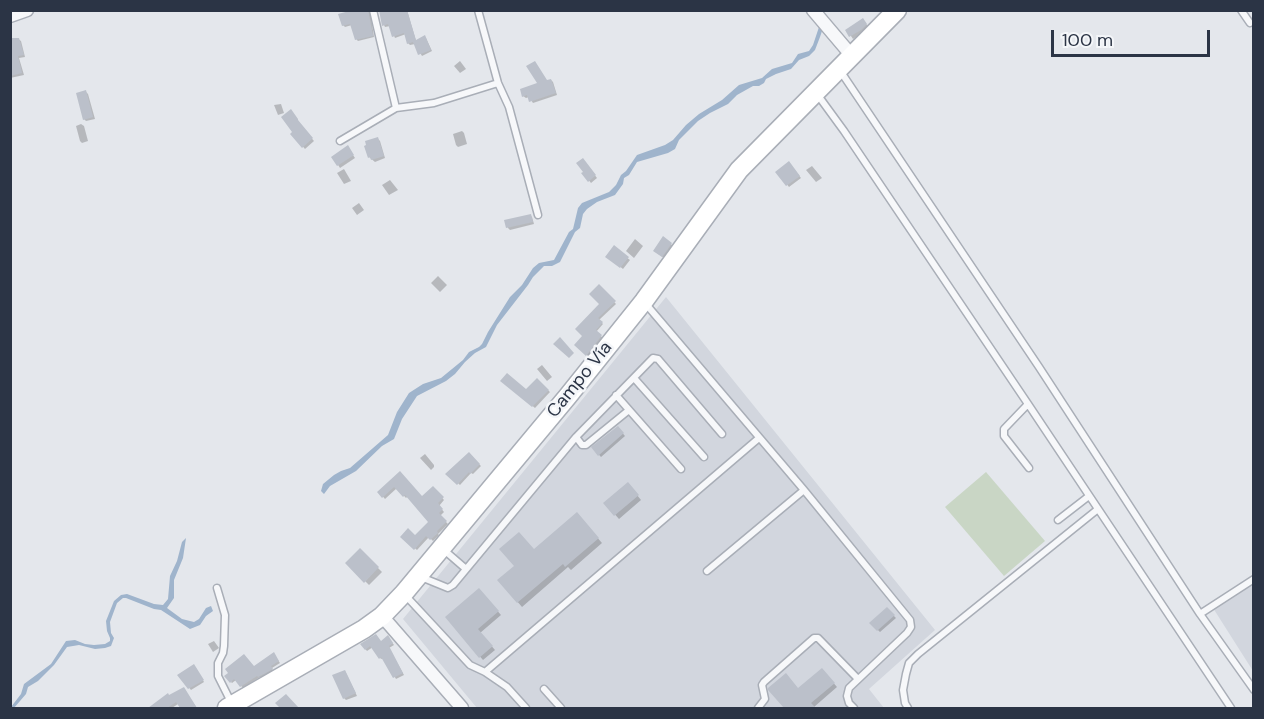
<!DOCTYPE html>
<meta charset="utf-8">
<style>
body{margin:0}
#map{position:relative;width:1264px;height:719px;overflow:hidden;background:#e4e7ec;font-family:"DM Sans",sans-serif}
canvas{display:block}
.frame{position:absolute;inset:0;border:12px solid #2b3445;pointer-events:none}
.scale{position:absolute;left:1051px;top:30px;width:159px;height:27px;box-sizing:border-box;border:3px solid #2b3445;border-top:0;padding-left:8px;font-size:18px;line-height:21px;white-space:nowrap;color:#2b3445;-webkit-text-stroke:4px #f4f6f9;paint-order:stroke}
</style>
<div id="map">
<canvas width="1264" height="719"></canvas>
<div class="frame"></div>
<div class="scale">100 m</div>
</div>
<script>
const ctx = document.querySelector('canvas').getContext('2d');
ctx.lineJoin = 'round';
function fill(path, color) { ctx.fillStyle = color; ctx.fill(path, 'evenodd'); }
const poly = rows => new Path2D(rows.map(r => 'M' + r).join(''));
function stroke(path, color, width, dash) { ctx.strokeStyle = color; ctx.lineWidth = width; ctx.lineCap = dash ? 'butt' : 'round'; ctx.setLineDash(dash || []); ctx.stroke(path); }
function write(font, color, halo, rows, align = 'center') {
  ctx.font = font + ' "DM Sans",sans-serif'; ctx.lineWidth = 5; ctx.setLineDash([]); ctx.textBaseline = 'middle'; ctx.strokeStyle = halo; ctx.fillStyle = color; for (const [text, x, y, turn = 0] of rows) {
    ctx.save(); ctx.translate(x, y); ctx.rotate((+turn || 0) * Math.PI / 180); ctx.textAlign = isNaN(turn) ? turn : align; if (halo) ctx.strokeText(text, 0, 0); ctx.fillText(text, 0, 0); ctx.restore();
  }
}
fill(poly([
 [666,297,935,630,869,689,884,708,477,708,403,619],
 [1253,583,1253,671,1213,608]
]), '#d2d6de');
fill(poly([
 [986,472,1045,541,1004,576,945,507]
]), '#c9d6c5');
fill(poly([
 [819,27,822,31,820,37,815,50,809,56,799,60,791,69,776,74,766,79,764,83,759,86,753,86,737,95,728,104,710,113,698,121,679,140,675,149,668,153,637,162,629,175,624,178,623,184,615,195,597,202,587,209,583,214,580,228,575,232,560,262,552,266,544,266,533,277,528,285,497,325,486,347,475,353,465,362,455,374,446,381,417,396,402,419,394,439,382,446,356,471,330,486,324,494,321,491,323,484,334,475,341,471,350,468,388,435,397,412,409,393,423,384,441,378,463,360,469,352,479,347,482,344,488,332,510,297,522,285,533,268,539,263,554,260,569,232,573,229,578,208,582,203,609,192,616,185,621,175,626,171,637,155,665,145,673,140,686,125,699,114,722,100,739,85,762,78,772,69,792,63,798,54,809,51,813,45],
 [186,538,183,558,174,580,174,598,167,608,182,619,194,622,199,619,206,608,211,606,213,611,206,616,200,625,190,629,161,610,154,609,126,598,123,598,117,603,110,622,111,633,114,638,111,646,105,648,95,649,79,645,67,647,54,665,38,681,28,687,26,694,14,708,11,708,11,707,21,694,24,684,51,664,66,641,75,640,85,644,94,645,105,644,110,641,110,638,107,631,106,621,114,601,121,595,127,594,154,604,163,605,168,599,170,576,177,561,182,542]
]), '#9fb4cc');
fill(poly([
 [358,10,370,10,374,37,358,41,357,40,352,25,345,27,343,25],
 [380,10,407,10,416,41,426,38,432,51,422,56,415,44,410,45,408,43,406,34,395,38,390,26,385,27,384,25],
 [865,22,868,27,864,32,853,39,847,30],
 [18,39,21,41,25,57,19,58,24,75,10,78,10,41],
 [460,61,466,69,460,73,454,66],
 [551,80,553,82,557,95,533,103,529,97,526,98,523,96],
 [86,92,88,94,95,119,86,121,84,119],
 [281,104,284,113,278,115,274,105],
 [293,113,299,122,298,123,314,141,305,149,292,134,294,132],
 [81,124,84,126,88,141,82,143,80,141,76,126],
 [462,131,464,133,467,144,458,147,456,145,453,134],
 [378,139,380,141,385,158,375,162,369,157],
 [349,149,355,158,340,168,333,157],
 [583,160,597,178,591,183,583,173],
 [791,165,801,178,789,187,777,172],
 [812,166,822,178,816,182,806,170],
 [344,169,351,181,344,184,337,173],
 [390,180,398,190,389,195,382,185],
 [359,203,364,210,357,215,352,208],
 [530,215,532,217,534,224,510,230,508,228,506,221],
 [664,238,673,246,664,258,657,253],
 [635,239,643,246,634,258,626,251],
 [614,248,630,260,623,269,607,256],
 [438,276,447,285,440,292,431,283],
 [599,286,616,304,599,320,603,324,596,332,603,338,588,356,576,345,584,336,601,304],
 [542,365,552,377,547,381,537,369],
 [502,380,527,391,537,380,550,392,535,408],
 [618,428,625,436,601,457,593,448],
 [425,454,434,465,434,467,431,470,420,458],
 [469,454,481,466,473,474,471,473,460,485,448,474],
 [400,474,422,498,433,488,444,500,439,506,444,512,440,516,448,524,438,534,439,535,433,541,429,537,417,550,402,537,415,537,430,522,408,496,406,498,397,488,385,499,379,492],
 [628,484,641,500,619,519,605,503],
 [581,519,602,543,571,570,568,567,522,607,499,580,534,551],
 [360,550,382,572,369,585,347,563],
 [479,590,501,615,480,633,495,650,483,660,447,618],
 [887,609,896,618,880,632,871,623],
 [388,637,394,645,389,648,404,675,396,679,384,658,381,659,373,647,367,651,362,645,386,646],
 [214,641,219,648,213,652,208,644],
 [244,656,254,668,275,656,280,663,272,668,273,671,261,678,260,677,243,688,236,680,232,683,231,682],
 [196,668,204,682,191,690,179,676],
 [822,670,837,687,814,707,815,708,787,708,770,688,799,690],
 [345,671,357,696,346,700,344,698],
 [185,691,197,708,182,708,178,704,172,708,151,708,168,695,170,697]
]), '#0003');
fill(poly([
 [353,10,368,10,373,36,355,40,350,24,342,26,338,14],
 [379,10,407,10,416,40,425,35,431,50,418,55,413,42,407,44,404,33,392,37,388,24,382,26],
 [863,18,867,24,861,30,849,37,845,30],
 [10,38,19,38,24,55,18,56,22,73,10,76],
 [535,61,547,80,551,79,556,93,529,102,527,95,522,97,520,89,537,83,526,66],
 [86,90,93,117,83,120,76,93],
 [291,109,298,119,298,120,313,138,302,148,290,134,292,132,281,117],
 [378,137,384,156,371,160,370,157,368,158,364,146,366,145,365,141],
 [348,145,354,155,337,166,331,157],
 [583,158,596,175,588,182,581,173,583,172,576,163],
 [789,161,800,176,786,186,775,172],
 [531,214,533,222,506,228,504,220],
 [663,236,672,243,662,257,653,251],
 [614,245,629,257,620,268,605,257],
 [599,284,616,301,598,318,603,322,596,330,602,335,586,356,574,345,582,336,575,329,599,304,589,294],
 [560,337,574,353,569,358,553,344],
 [507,373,526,389,537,378,549,390,532,407,500,381],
 [618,426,624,433,598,456,591,447],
 [469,452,480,464,470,474,469,472,457,485,445,474],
 [400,471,422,496,433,486,444,497,438,503,443,509,439,513,447,521,437,531,438,533,430,540,426,536,414,550,400,537,408,528,415,535,428,522,405,495,403,497,394,487,382,498,377,492],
 [628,482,639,495,614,516,603,503],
 [577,512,599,538,565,567,563,564,517,603,497,580,514,566,499,549,519,532,534,549],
 [360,548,379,567,364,583,345,563],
 [479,588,499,611,478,629,493,646,479,658,445,617],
 [887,607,895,615,877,631,869,623],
 [376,634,381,641,388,635,393,643,389,646,403,673,393,678,381,657,379,659,370,646,365,650,360,644],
 [274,652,279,661,271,666,273,669,258,677,257,676,240,687,234,679,230,683,224,676,228,673,225,669,244,654,254,666],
 [194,664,204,680,188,689,177,675],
 [822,668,835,683,811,703,816,708,784,708,768,690,768,688,786,673,798,688],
 [345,670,356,693,343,699,332,675],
 [184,687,197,708,180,708,176,702,167,708,148,708,168,693,169,695],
 [286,694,299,708,280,708,275,703]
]), '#bbc0ca');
const lane = poly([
 [373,10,396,108],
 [478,10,498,83,509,107,538,215],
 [1241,10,1250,23],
 [841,72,1039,367,1200,614,1254,690],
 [817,94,844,131,1028,404,1231,708],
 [340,141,396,108,434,103,498,83],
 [645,303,804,490,910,620,911,627,907,633,849,688,847,696,849,703,854,708],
 [634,378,704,457],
 [616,395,681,469],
 [1028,404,1004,429,1004,436,1029,468],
 [576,437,582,445,586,445,629,410],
 [1058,520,1089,496],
 [444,550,466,569],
 [707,571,804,490],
 [421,577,448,588,453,585,576,437,653,358,658,359,722,434],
 [217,588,225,615,224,646,223,653,218,663,218,676,231,702],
 [406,596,470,665,485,672,507,687,526,708],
 [1200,614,1254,579],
 [485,672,759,438],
 [544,689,561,708],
 [758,708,765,699,762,685,764,682,814,638,818,638,858,679],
 [908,708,905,703,903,690,906,674,909,663,918,654,1098,509]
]);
const street = poly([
 [813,10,852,56],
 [10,16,27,10],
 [382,616,462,708]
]);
const secondary = poly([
 [227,708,364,629,382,616,404,593,568,396,644,301,739,170,897,10]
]);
stroke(lane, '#a9aeb7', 9);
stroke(street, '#a9aeb7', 15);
stroke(secondary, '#a9aeb7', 21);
stroke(lane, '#f7f8fa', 6);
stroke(street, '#f7f8fa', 12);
stroke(secondary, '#fff', 18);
write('18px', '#2b3445', '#f4f6f9', [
 ["Campo Vía",580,380,-51]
]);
</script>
